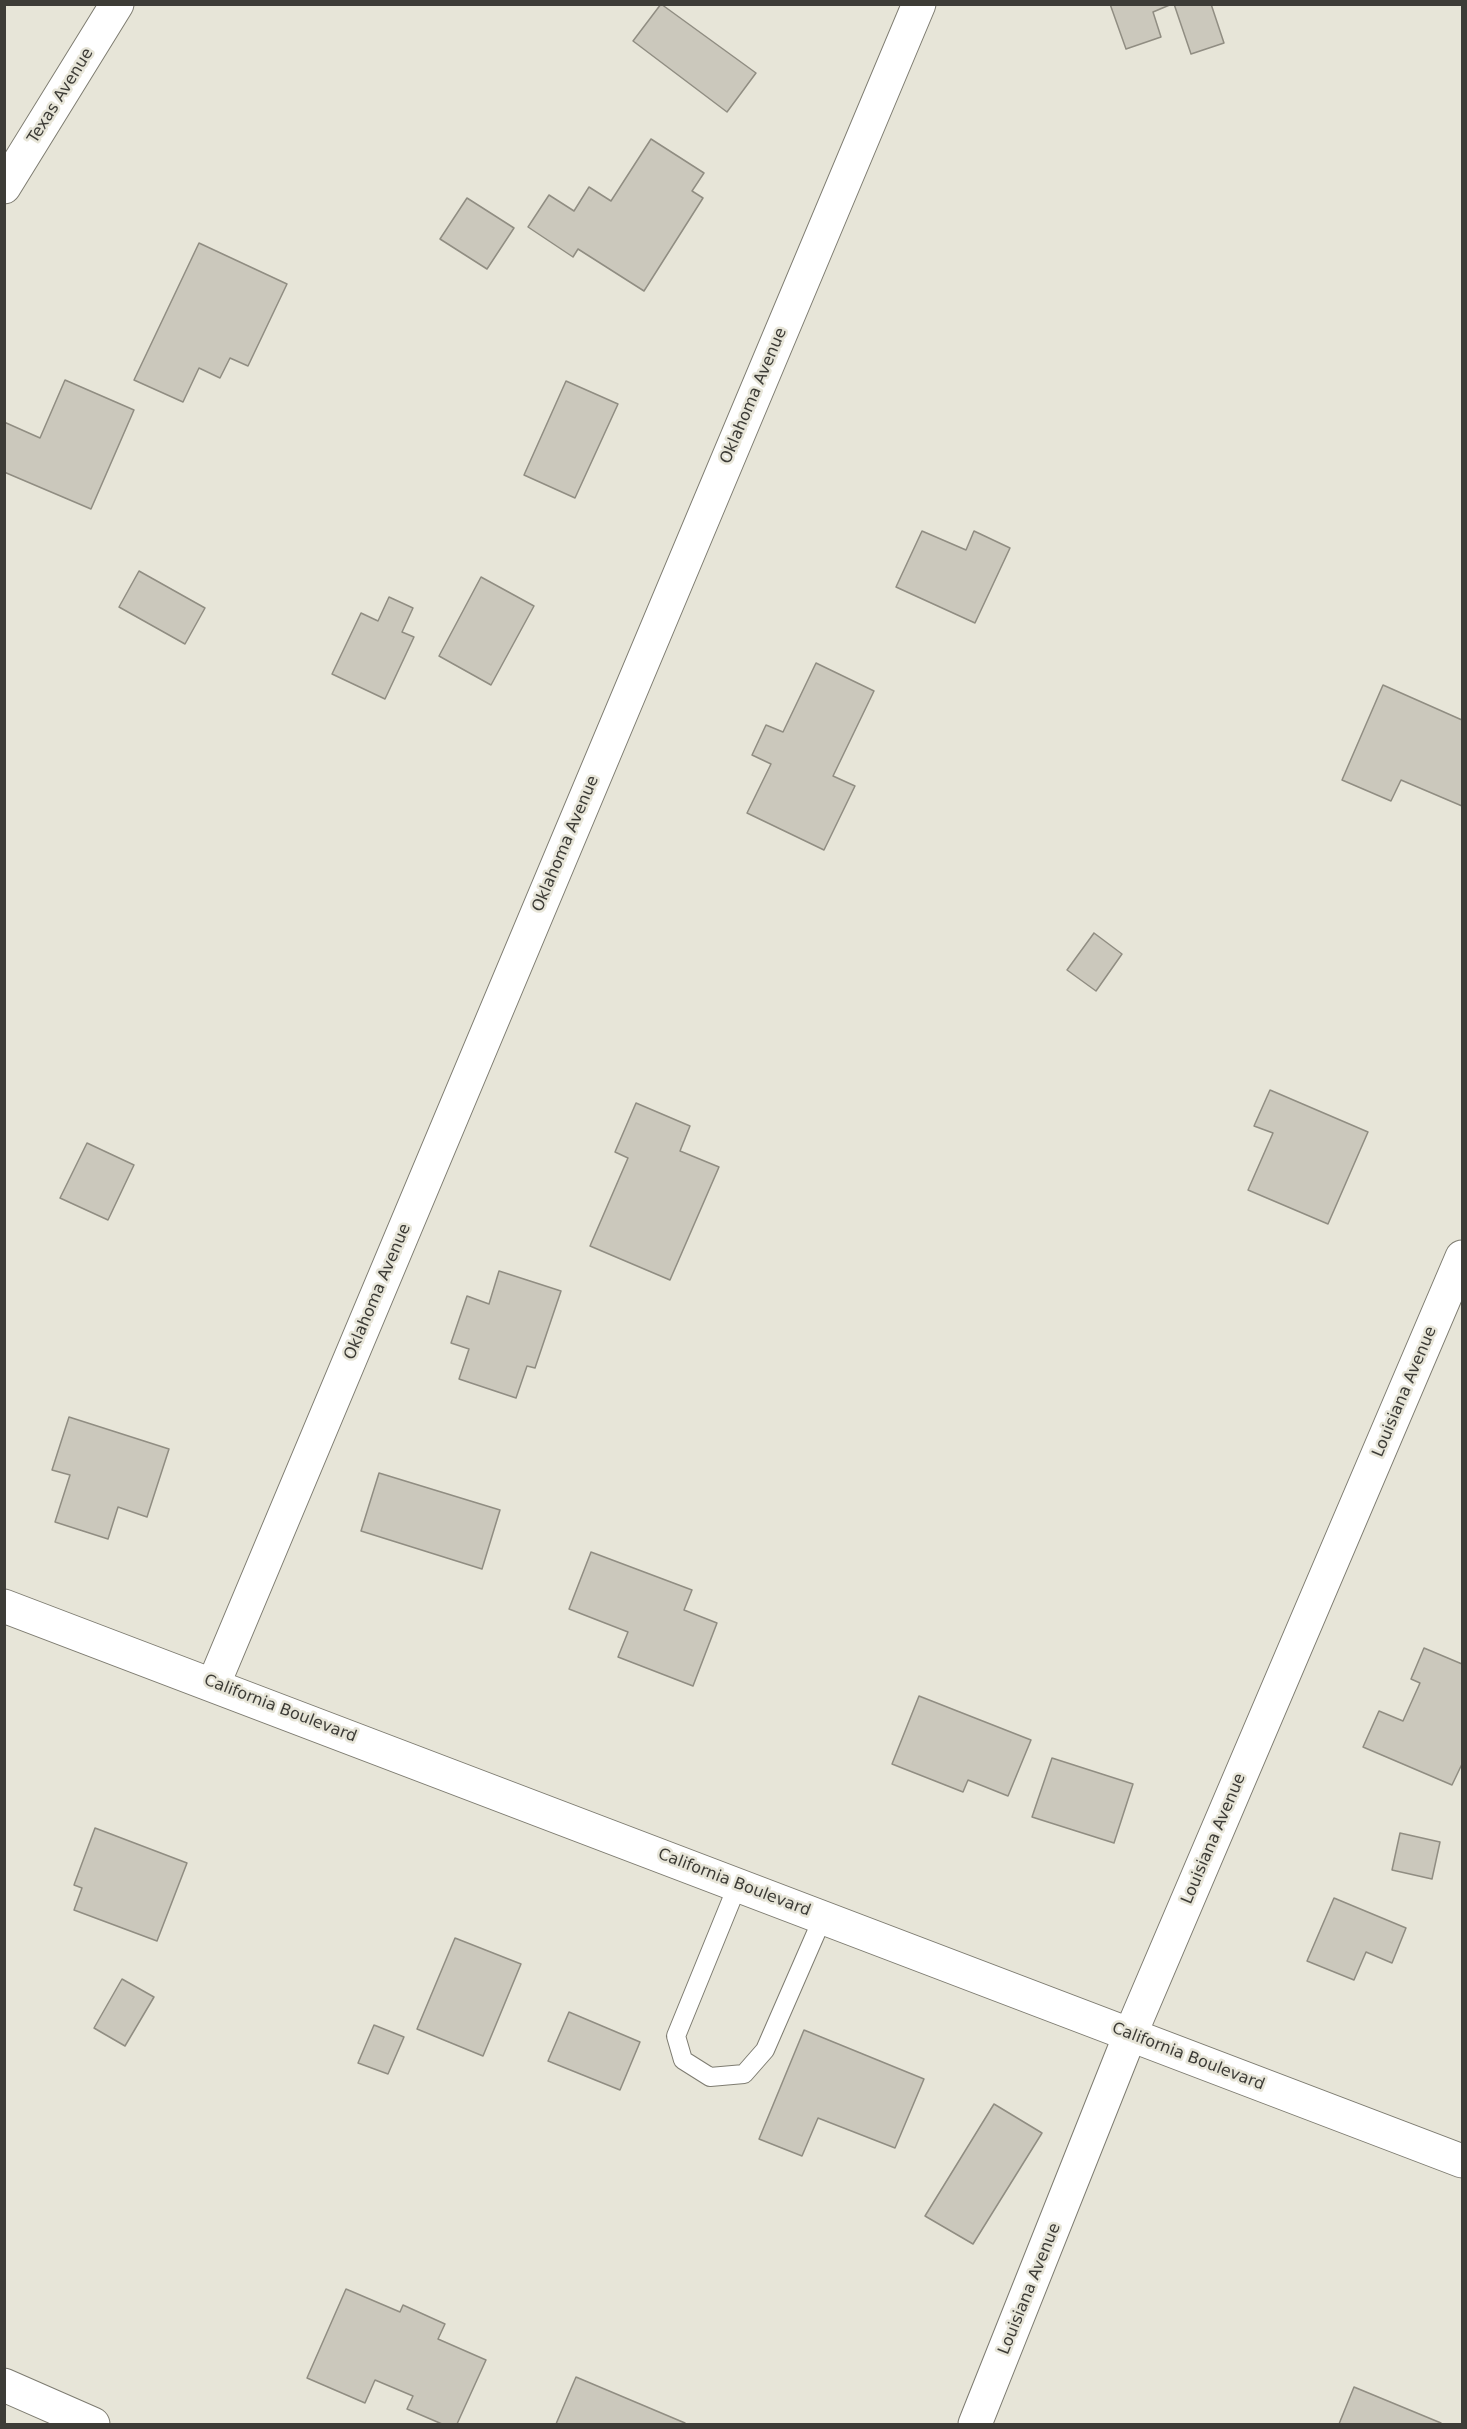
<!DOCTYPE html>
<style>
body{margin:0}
#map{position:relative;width:1467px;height:2429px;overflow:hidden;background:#e7e5d8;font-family:"DejaVu Sans",sans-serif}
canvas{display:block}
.frame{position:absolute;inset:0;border:6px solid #3d3c37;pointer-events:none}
</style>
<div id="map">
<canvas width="1467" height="2429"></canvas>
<div class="frame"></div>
</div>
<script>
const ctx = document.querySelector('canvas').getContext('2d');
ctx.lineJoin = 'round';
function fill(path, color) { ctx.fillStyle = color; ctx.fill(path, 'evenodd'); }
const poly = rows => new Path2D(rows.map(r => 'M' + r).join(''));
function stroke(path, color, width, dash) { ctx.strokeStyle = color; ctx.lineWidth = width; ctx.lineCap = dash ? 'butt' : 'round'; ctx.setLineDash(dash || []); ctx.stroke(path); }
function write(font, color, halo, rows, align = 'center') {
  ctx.font = font + ' "DejaVu Sans",sans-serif'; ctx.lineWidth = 5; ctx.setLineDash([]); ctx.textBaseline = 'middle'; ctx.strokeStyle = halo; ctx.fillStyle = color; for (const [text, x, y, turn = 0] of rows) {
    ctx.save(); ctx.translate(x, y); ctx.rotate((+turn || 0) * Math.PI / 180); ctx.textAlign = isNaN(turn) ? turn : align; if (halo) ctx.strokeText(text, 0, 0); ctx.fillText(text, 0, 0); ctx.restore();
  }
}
const building = poly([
 [661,4,756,73,727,112,633,41,661,4],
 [1110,4,1172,4,1153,12,1161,37,1126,49,1110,4],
 [1174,4,1211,4,1224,43,1191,54,1174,4],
 [651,139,704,173,692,191,703,198,644,291,578,249,573,257,528,227,549,195,574,211,589,187,611,201,651,139],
 [467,198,514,228,487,269,440,239,467,198],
 [199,243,287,284,248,366,230,358,220,378,199,368,183,402,134,380,199,243],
 [65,380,134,410,91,509,4,472,4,422,40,438,65,380],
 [566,381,618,404,575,498,524,475,566,381],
 [922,531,966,550,974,531,1010,548,975,623,896,587,922,531],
 [139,571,205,608,185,644,119,607,139,571],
 [481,577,534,606,491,685,439,656,481,577],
 [389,597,413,608,402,632,414,637,385,699,332,674,361,613,378,621,389,597],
 [816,663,874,691,833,776,855,786,824,850,747,813,771,764,752,755,766,725,783,732,816,663],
 [1383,685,1462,720,1462,806,1401,780,1391,801,1342,780,1383,685],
 [1094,933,1122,954,1096,991,1067,970,1094,933],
 [1270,1090,1368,1132,1328,1224,1248,1190,1273,1133,1254,1126,1270,1090],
 [636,1103,690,1126,680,1151,719,1167,670,1280,590,1246,628,1158,615,1152,636,1103],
 [87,1143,134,1165,108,1220,60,1198,87,1143],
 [499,1271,561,1291,535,1368,527,1366,516,1398,459,1379,469,1349,451,1343,467,1296,489,1304,499,1271],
 [69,1417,169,1449,147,1517,118,1507,108,1539,55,1522,70,1475,52,1470,69,1417],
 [379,1473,500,1510,482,1569,361,1531,379,1473],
 [591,1552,692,1590,684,1610,717,1623,693,1686,618,1657,628,1632,569,1609,591,1552],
 [1424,1648,1462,1664,1462,1764,1452,1785,1363,1747,1379,1711,1403,1721,1420,1683,1411,1679,1424,1648],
 [919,1696,1031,1740,1008,1796,968,1780,963,1792,892,1764,919,1696],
 [1052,1758,1133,1784,1114,1843,1032,1817,1052,1758],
 [95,1828,187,1863,157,1941,74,1910,82,1888,74,1885,95,1828],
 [1400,1833,1440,1842,1432,1879,1392,1870,1400,1833],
 [1334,1898,1406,1928,1392,1963,1366,1952,1354,1980,1307,1961,1334,1898],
 [455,1938,521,1964,483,2056,417,2029,455,1938],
 [122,1979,154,1997,125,2046,94,2028,122,1979],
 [569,2012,640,2042,620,2090,548,2061,569,2012],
 [374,2025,404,2037,388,2074,358,2063,374,2025],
 [804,2030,924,2079,895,2148,818,2118,802,2156,759,2139,804,2030],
 [994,2104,1042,2133,973,2244,925,2216,994,2104],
 [346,2289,400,2312,403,2305,445,2324,438,2339,486,2360,457,2424,442,2424,407,2409,413,2396,375,2380,365,2403,307,2378,346,2289],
 [576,2377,685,2423,684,2424,556,2424,576,2377],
 [1354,2387,1441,2423,1440,2424,1339,2424,1354,2387]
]);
fill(building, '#cbc8bc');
stroke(building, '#908d82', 1.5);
const service = poly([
 [738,1884,676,2036,683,2060,710,2077,744,2074,765,2050,823,1917]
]);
const minor = poly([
 [4,187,117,4],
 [214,1683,919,4],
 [4,2385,93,2424],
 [975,2424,1130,2035,1462,1257]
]);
const tertiary = poly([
 [4,1606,1462,2161]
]);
stroke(service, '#7e7c71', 20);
stroke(minor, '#7e7c71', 35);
stroke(tertiary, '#7e7c71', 35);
stroke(service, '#fff', 18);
stroke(minor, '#fff', 33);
stroke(tertiary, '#fff', 33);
write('16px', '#3d3c37', '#e7e5d8', [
 ["Texas Avenue",61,96,-58],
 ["Oklahoma Avenue",754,396,-67],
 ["Oklahoma Avenue",566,844,-67],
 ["Oklahoma Avenue",378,1292,-67],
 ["Louisiana Avenue",1405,1392,-67],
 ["California Boulevard",280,1709,21],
 ["Louisiana Avenue",1214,1839,-67],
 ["California Boulevard",734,1883,21],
 ["California Boulevard",1188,2057,21],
 ["Louisiana Avenue",1030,2289,-68]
]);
</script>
